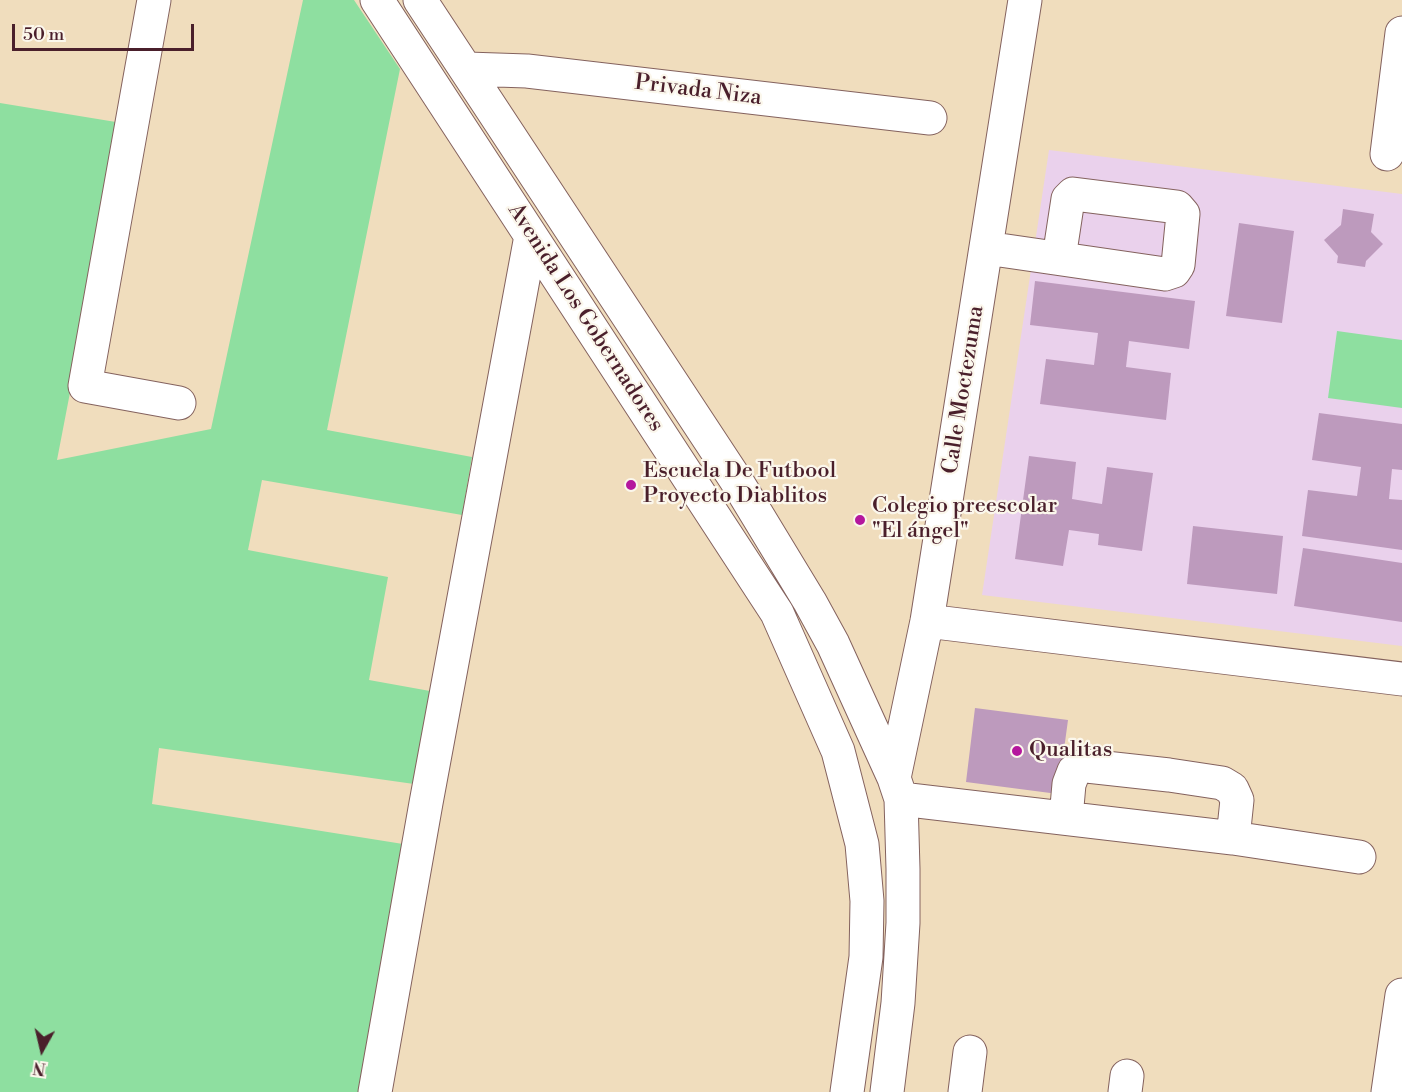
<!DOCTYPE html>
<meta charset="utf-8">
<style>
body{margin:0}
#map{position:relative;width:1402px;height:1092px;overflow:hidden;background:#f0ddbd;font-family:"Libre Bodoni",serif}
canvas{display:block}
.north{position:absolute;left:12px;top:1020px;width:60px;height:60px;-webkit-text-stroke:4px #fbf7ec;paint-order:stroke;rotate:188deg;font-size:16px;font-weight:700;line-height:24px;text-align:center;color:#4a1f2b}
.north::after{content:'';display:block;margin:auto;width:21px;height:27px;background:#4a1f2b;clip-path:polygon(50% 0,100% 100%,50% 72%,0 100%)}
.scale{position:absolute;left:12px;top:24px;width:182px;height:27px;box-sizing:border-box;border:3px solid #4a1f2b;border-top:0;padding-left:8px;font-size:18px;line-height:21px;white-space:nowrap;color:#4a1f2b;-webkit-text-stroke:4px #fbf7ec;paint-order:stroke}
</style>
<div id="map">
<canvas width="1402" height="1092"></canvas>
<div class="north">N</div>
<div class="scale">50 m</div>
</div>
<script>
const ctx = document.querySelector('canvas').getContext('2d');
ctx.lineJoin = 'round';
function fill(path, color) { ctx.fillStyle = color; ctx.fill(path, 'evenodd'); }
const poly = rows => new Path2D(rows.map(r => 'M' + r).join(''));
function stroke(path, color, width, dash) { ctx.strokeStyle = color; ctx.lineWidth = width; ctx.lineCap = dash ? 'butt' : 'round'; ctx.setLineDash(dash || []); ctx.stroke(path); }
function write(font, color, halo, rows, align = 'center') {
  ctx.font = font + ' "Libre Bodoni",serif'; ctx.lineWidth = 4.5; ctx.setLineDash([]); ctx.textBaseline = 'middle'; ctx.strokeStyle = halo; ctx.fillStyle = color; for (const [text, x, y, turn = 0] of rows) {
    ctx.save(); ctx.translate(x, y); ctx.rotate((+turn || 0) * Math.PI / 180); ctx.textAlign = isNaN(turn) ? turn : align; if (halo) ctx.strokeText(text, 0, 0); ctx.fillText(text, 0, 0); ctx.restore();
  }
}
fill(poly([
 [1049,150,1402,194,1402,646,982,595]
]), '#ead1ec');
fill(poly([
 [303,0,354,0,400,69,327,430,472,457,462,515,262,480,248,550,388,577,369,680,430,691,414,784,159,748,152,804,403,844,358,1092,0,1092,0,103,122,123,57,460,211,429],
 [1337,331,1402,340,1402,408,1328,398]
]), '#8edfa0');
fill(poly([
 [1343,209,1374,214,1371,232,1383,244,1366,261,1365,267,1337,263,1338,256,1324,240,1341,225],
 [1239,223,1294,231,1282,323,1226,316],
 [1035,281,1195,301,1189,349,1129,341,1126,367,1171,373,1166,420,1040,404,1046,359,1094,365,1098,333,1030,325],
 [1319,413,1402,424,1402,470,1392,469,1389,499,1402,500,1402,550,1302,536,1308,490,1357,496,1361,467,1312,460],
 [1029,456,1076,462,1072,499,1102,504,1107,467,1153,473,1142,551,1098,545,1099,534,1069,530,1063,566,1015,559],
 [1193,526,1283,536,1277,594,1187,584],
 [1303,548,1402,563,1402,622,1294,606],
 [975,708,1068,720,1058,794,966,782]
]), '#bd9abd');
const minor = poly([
 [154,0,85,386,179,403],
 [377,0,777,613,838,751,862,844,867,901,866,957,847,1092],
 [420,0,736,480,810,602,833,644,894,778,901,799,903,869,903,923,898,1003,887,1092],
 [467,69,527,71,930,118],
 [1387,154,1402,33],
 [986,248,1165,274,1174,271,1178,265,1183,214,1177,207,1073,194,1068,199,1059,258],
 [927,621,1402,679],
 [894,778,927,621,1025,0],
 [901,799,1233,838,1359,857],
 [1066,818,1069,784,1074,771,1080,767,1087,766,1169,775,1222,783,1232,789,1237,800,1233,838],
 [375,1092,426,803,531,236],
 [965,1092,970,1052],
 [1125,1092,1127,1076],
 [1388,1092,1402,995]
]);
stroke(minor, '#84625e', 35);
stroke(minor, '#fff', 33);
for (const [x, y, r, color] of [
 [631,485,6,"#b5179e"],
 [860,520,6,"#b5179e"],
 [1017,751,6,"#b5179e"]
]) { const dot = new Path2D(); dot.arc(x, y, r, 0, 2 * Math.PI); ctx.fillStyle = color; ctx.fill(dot); stroke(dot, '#fbf7ec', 2); }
write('22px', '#4a1f2b', '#fbf7ec', [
 ["Privada Niza",698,91,7],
 ["Avenida Los Gobernadores",585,318,57],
 ["Calle Moctezuma",964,390,-81]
]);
write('22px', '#4a1f2b', '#fbf7ec', [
 ["Escuela De Futbool",643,472],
 ["Proyecto Diablitos",643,497],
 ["Colegio preescolar",872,507],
 ["\"El ángel\"",872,532],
 ["Qualitas",1029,751]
], 'left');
</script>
